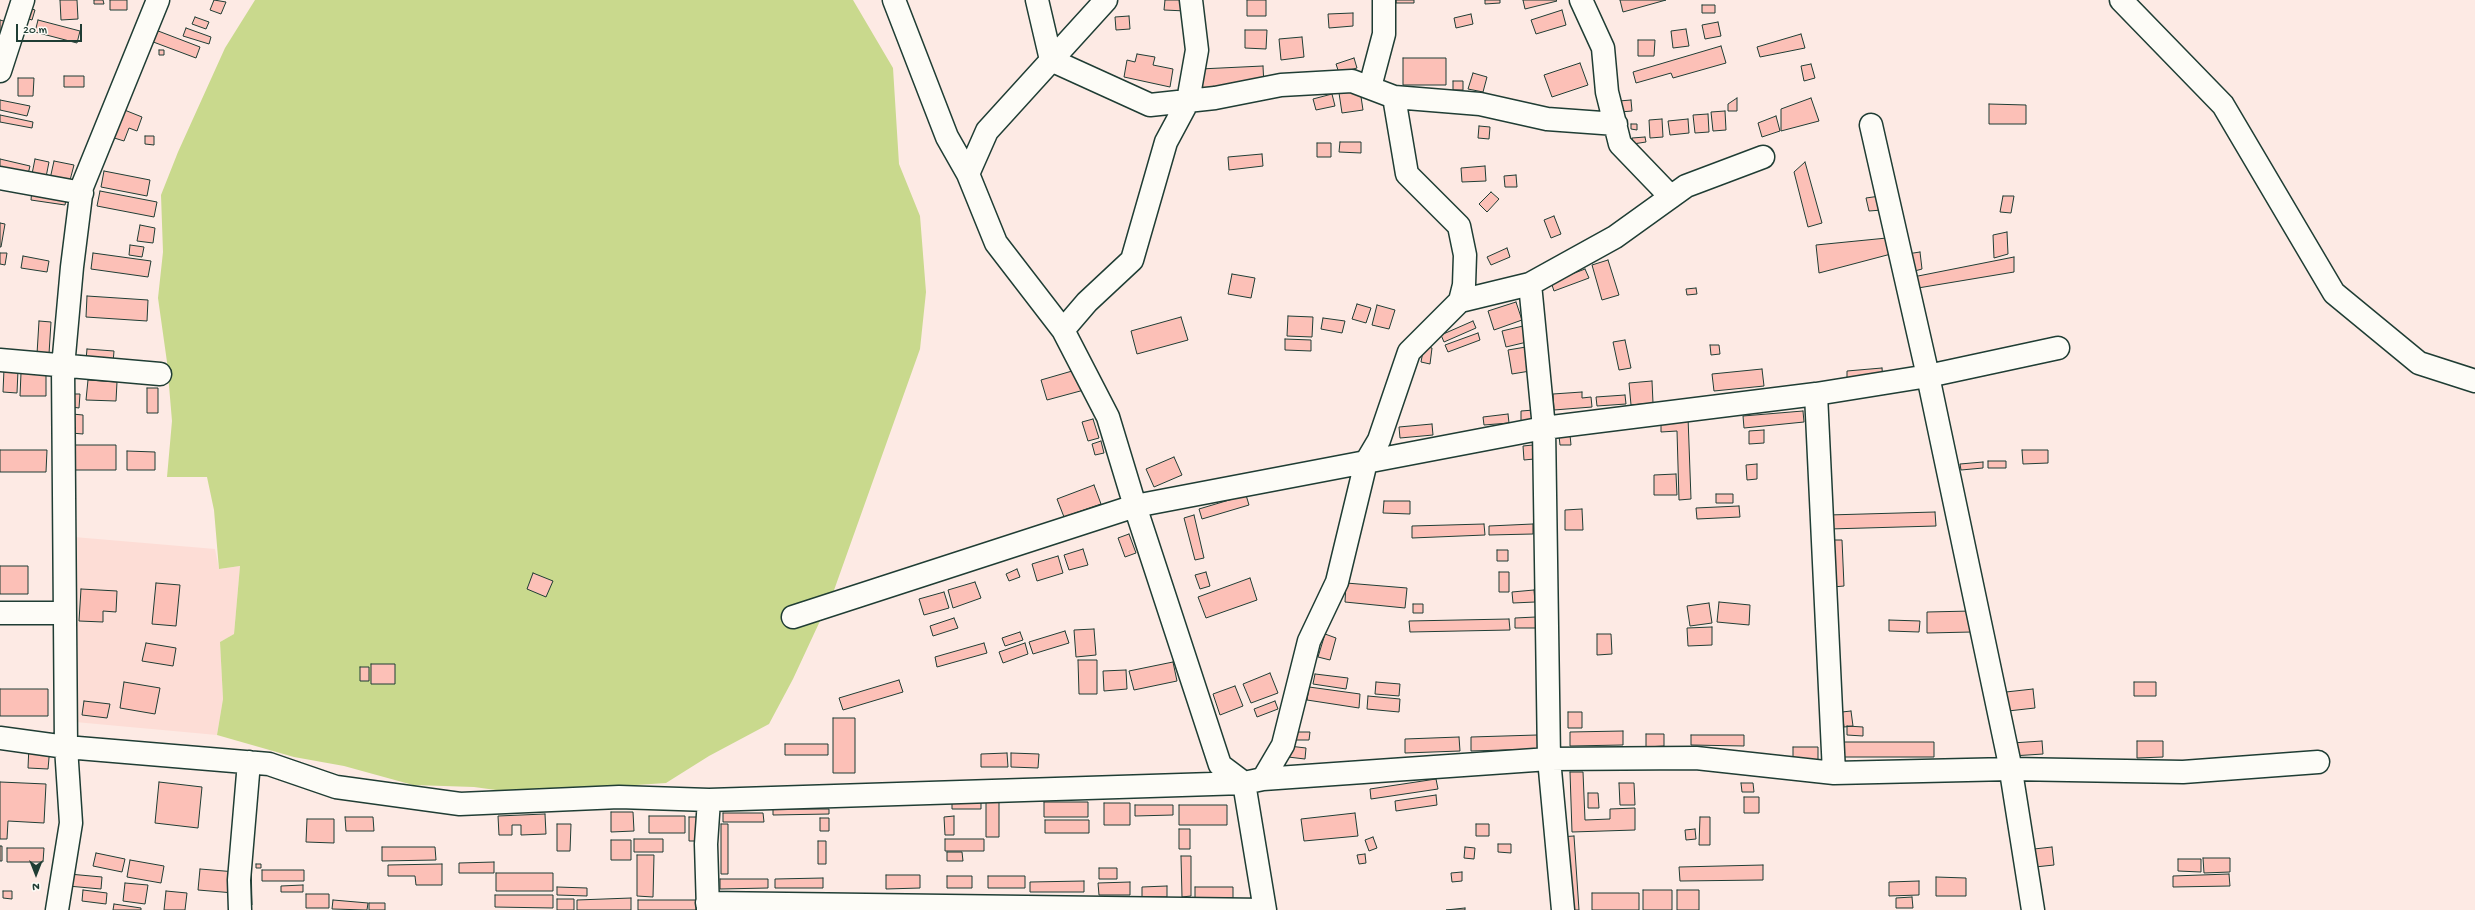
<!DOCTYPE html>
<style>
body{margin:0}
#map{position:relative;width:2475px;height:910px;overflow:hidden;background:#fdeae4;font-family:"Gochi Hand",sans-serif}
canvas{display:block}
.north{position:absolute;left:16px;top:854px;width:40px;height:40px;-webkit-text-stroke:3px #fdfcf7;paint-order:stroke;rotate:180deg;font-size:11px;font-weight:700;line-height:16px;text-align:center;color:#1f3d34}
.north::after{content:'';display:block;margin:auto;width:14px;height:18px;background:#1f3d34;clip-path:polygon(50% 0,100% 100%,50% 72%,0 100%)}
.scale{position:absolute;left:16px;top:24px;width:66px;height:18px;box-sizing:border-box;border:2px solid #1f3d34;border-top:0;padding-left:5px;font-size:12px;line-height:14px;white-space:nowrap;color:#1f3d34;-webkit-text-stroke:3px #fdfcf7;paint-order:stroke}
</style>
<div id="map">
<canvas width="2475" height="910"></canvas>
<div class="north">N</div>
<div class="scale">20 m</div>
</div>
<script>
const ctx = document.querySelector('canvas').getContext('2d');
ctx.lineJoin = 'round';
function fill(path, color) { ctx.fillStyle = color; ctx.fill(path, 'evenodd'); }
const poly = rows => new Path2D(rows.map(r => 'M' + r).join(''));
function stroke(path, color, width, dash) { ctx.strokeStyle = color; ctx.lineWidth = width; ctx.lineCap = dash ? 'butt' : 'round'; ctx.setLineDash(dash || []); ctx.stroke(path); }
fill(poly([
 [74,537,215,549,219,569,240,566,234,634,220,642,223,699,217,735,75,722,77,697,73,643]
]), '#fdddd6');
fill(poly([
 [255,0,853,0,893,68,899,164,920,216,926,292,920,349,833,593,793,679,769,724,709,756,666,783,518,793,474,787,413,785,344,766,294,757,217,735,223,699,220,642,234,634,240,566,219,569,214,510,207,477,167,477,172,421,167,362,158,298,163,252,161,195,178,152,225,48]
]), '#c9d98d');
const building = poly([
 [60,0,77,0,78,19,61,20,60,0],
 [94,0,103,0,104,4,94,4,94,0],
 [110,0,127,0,127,10,110,10,110,0],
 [214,0,226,2,221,14,210,10,214,0],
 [1165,0,1187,0,1186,11,1164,10,1165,0],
 [1247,0,1266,0,1266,16,1247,16,1247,0],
 [1396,0,1414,0,1414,3,1396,3,1396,0],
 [1485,0,1500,0,1500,3,1485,4,1485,0],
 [1523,0,1556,0,1557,1,1525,9,1523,0],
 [1620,0,1666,0,1623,12,1620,0],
 [1702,5,1715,5,1715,13,1702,13,1702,5],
 [26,7,35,10,32,20,23,17,26,7],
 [1562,10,1566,25,1536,34,1531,20,1562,10],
 [1353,13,1353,26,1329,28,1328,14,1353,13],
 [1471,14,1473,24,1456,28,1454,18,1471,14],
 [1129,16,1130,29,1116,30,1115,17,1129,16],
 [195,17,209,22,206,29,192,24,195,17],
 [0,20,7,22,0,41,0,20],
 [38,20,80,31,77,43,35,32,38,20],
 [1718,22,1721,36,1705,39,1702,25,1718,22],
 [186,28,211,37,209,44,183,36,186,28],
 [153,29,200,47,196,58,148,40,153,29],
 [1686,29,1689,46,1673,48,1671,31,1686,29],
 [1245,30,1267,30,1266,49,1245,48,1245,30],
 [1801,34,1805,48,1760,57,1757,47,1801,34],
 [1302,37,1304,57,1281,60,1279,39,1302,37],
 [1638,40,1655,40,1654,56,1638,56,1638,40],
 [1721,46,1726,63,1673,78,1671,73,1636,83,1633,72,1721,46],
 [159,50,164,50,164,55,159,55,159,50],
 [1137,54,1155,57,1153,65,1173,69,1170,87,1124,77,1127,60,1135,62,1137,54],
 [1354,58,1357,68,1339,73,1336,64,1354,58],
 [1403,58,1446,58,1446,85,1403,85,1403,58],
 [1580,63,1588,85,1552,97,1544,75,1580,63],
 [1811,64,1815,78,1804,81,1801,66,1811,64],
 [1263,66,1264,86,1201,89,1200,69,1263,66],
 [1473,73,1487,77,1483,92,1468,89,1473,73],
 [64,76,84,76,84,87,64,87,64,76],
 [18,78,34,78,33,96,18,96,18,78],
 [1453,81,1463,81,1463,90,1453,90,1453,81],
 [1360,90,1363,110,1342,113,1339,93,1360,90],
 [1332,94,1335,106,1316,110,1313,99,1332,94],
 [1737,98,1737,111,1728,111,1728,104,1737,98],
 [1811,98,1819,121,1781,131,1781,109,1811,98],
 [0,100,30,106,27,116,0,110,0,100],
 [1631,100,1632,111,1620,112,1619,101,1631,100],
 [1989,104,2026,105,2026,124,1989,124,1989,104],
 [122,109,142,117,137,131,129,128,124,141,111,137,122,109],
 [1725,111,1726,130,1713,131,1711,112,1725,111],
 [1708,114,1709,132,1695,133,1693,115,1708,114],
 [0,115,33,122,32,128,0,122,0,115],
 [1776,116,1780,131,1762,137,1758,123,1776,116],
 [1662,119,1663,137,1650,138,1649,120,1662,119],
 [1688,119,1689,133,1670,135,1668,121,1688,119],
 [1631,124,1637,124,1637,130,1631,129,1631,124],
 [1479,126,1490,127,1489,139,1478,138,1479,126],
 [145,136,154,136,154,145,145,144,145,136],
 [1645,137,1646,142,1633,144,1632,138,1645,137],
 [1340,142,1361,142,1361,153,1339,152,1340,142],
 [1317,143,1331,143,1331,157,1317,157,1317,143],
 [1262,154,1263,166,1229,170,1228,157,1262,154],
 [0,159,30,166,28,174,0,168,0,159],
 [35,159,49,162,46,177,32,174,35,159],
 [54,161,74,165,69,184,50,179,54,161],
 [1805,162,1822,223,1808,227,1794,172,1805,162],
 [1485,166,1486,181,1462,182,1461,168,1485,166],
 [104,171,150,180,147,196,101,187,104,171],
 [1516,175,1517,187,1505,187,1504,176,1516,175],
 [32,189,67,194,65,205,31,200,32,189],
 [100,191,157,202,154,217,97,206,100,191],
 [1491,192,1499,199,1487,212,1479,204,1491,192],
 [1880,196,1882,210,1869,211,1866,198,1880,196],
 [2003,196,2014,196,2011,213,2000,212,2003,196],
 [1554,216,1561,234,1551,238,1544,220,1554,216],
 [0,223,5,224,1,247,0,247,0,223],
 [140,225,155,228,153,243,137,241,140,225],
 [2007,232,2008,254,1994,258,1993,235,2007,232],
 [1887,238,1891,254,1819,273,1816,245,1887,238],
 [130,245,144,247,142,257,129,255,130,245],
 [1507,248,1510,257,1491,265,1487,257,1507,248],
 [1920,252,1922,269,1911,272,1907,254,1920,252],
 [0,253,7,253,5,265,0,264,0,253],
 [93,253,151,261,148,277,91,269,93,253],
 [23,256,49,261,47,272,21,268,23,256],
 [2014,257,2014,272,1918,288,1913,277,2014,257],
 [1608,260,1619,295,1602,300,1592,265,1608,260],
 [1585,269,1589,278,1554,291,1551,282,1585,269],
 [1232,274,1255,278,1251,298,1228,294,1232,274],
 [1696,288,1697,294,1687,295,1686,289,1696,288],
 [87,296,148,300,147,321,86,317,87,296],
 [1516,302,1522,320,1494,330,1488,311,1516,302],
 [1357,304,1371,308,1366,323,1352,319,1357,304],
 [1377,305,1395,310,1389,329,1372,325,1377,305],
 [1288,316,1313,317,1312,337,1287,336,1288,316],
 [1181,317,1188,340,1137,354,1131,331,1181,317],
 [1323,318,1345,321,1342,333,1321,329,1323,318],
 [39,321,51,322,49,354,37,354,39,321],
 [1473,321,1476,328,1444,342,1441,335,1473,321],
 [1523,326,1527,342,1506,347,1502,331,1523,326],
 [1478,333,1480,340,1448,352,1445,345,1478,333],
 [1285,339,1311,340,1311,351,1285,350,1285,339],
 [1625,340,1631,368,1619,370,1613,342,1625,340],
 [1710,345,1719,345,1720,354,1711,355,1710,345],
 [1424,346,1432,348,1430,364,1421,362,1424,346],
 [1526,347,1530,371,1512,374,1508,350,1526,347],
 [87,349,114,351,113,363,86,360,87,349],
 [1882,368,1883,380,1847,383,1847,371,1882,368],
 [4,369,18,370,17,393,3,392,4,369],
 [1079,369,1084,390,1047,400,1041,380,1079,369],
 [1762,369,1764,386,1714,391,1712,374,1762,369],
 [21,373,46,373,46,396,20,396,21,373],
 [88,380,117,382,116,401,86,400,88,380],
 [1652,381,1653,403,1631,405,1629,383,1652,381],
 [147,388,158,388,158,413,147,413,147,388],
 [1582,392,1582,398,1591,397,1592,407,1554,410,1553,394,1582,392],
 [73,394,80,394,79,408,72,407,73,394],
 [1625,395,1626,404,1597,406,1596,397,1625,395],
 [1534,410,1534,421,1521,421,1521,411,1534,410],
 [1803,411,1804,422,1744,428,1743,416,1803,411],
 [72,414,83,415,83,434,71,433,72,414],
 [1508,414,1509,423,1484,425,1483,417,1508,414],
 [1688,417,1691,499,1679,500,1677,431,1661,432,1661,418,1688,417],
 [1093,419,1099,438,1088,441,1082,422,1093,419],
 [1432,424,1433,435,1400,438,1399,427,1432,424],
 [1764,430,1764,443,1749,444,1749,431,1764,430],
 [1570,435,1571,445,1560,445,1559,436,1570,435],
 [1101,441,1104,453,1095,455,1092,444,1101,441],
 [73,445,116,445,116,470,73,470,73,445],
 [1533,445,1534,459,1524,460,1523,446,1533,445],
 [0,450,47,450,46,472,0,472,0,450],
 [2022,450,2048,450,2048,463,2023,464,2022,450],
 [127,451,155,452,155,470,127,470,127,451],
 [1174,457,1182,475,1154,487,1146,469,1174,457],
 [1988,461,2006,461,2006,468,1988,468,1988,461],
 [1983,462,1983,468,1961,470,1960,464,1983,462],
 [1757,464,1757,479,1747,480,1746,465,1757,464],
 [1676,474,1677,495,1654,495,1654,475,1676,474],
 [1094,485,1101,504,1064,517,1057,499,1094,485],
 [1716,494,1733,494,1733,503,1716,503,1716,494],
 [1246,495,1249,505,1202,519,1199,509,1246,495],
 [1384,501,1410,501,1410,514,1383,513,1384,501],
 [1739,506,1740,517,1697,519,1696,508,1739,506],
 [1582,509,1583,530,1565,530,1565,510,1582,509],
 [1935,512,1936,526,1829,529,1828,515,1935,512],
 [1194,515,1204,558,1195,560,1184,518,1194,515],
 [1484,524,1485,535,1412,538,1412,526,1484,524],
 [1533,524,1533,534,1489,535,1489,526,1533,524],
 [1129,534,1136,553,1125,557,1118,538,1129,534],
 [1831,540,1842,540,1844,586,1833,587,1831,540],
 [1083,549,1088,565,1069,570,1064,555,1083,549],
 [1497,550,1508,550,1508,561,1497,561,1497,550],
 [1058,556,1063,573,1037,581,1032,564,1058,556],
 [0,566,28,566,28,594,0,594,0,566],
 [1017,569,1020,577,1009,581,1006,574,1017,569],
 [1206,572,1210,586,1200,589,1195,575,1206,572],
 [1499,572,1509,572,1509,592,1499,592,1499,572],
 [533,573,553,581,546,597,527,589,533,573],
 [1250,578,1257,600,1206,618,1198,597,1250,578],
 [975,582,981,598,953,608,948,590,975,582],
 [156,583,180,585,176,626,152,624,156,583],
 [1346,583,1407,588,1405,608,1345,602,1346,583],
 [81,589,117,591,116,612,103,611,103,622,79,621,81,589],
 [1534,590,1535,602,1513,603,1512,592,1534,590],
 [944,592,949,608,924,615,919,599,944,592],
 [1719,602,1750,605,1749,625,1717,622,1719,602],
 [1709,603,1712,623,1690,626,1687,606,1709,603],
 [1413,604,1423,604,1423,613,1413,613,1413,604],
 [1972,611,1972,632,1927,633,1927,612,1972,611],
 [1536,617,1536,628,1515,628,1515,618,1536,617],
 [954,618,958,628,933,636,930,626,954,618],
 [1509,619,1510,630,1410,632,1409,621,1509,619],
 [1889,620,1920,621,1919,632,1889,631,1889,620],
 [1712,627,1712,645,1688,646,1687,628,1712,627],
 [1094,629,1096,655,1076,657,1074,630,1094,629],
 [1065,631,1069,643,1033,654,1029,642,1065,631],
 [1020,632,1023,640,1005,646,1002,638,1020,632],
 [1325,634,1336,638,1330,660,1318,657,1325,634],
 [1597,634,1611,634,1612,654,1597,655,1597,634],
 [146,643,176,648,173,666,142,661,146,643],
 [984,643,987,653,937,667,935,657,984,643],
 [1025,643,1028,654,1003,663,999,652,1025,643],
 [1078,660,1097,660,1097,694,1079,694,1078,660],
 [1173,662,1177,681,1134,690,1129,671,1173,662],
 [371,664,395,664,395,684,371,684,371,664],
 [360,667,369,667,369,681,360,681,360,667],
 [1126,670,1127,689,1104,691,1103,671,1126,670],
 [1270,673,1278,693,1251,703,1243,684,1270,673],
 [1315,674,1348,678,1346,689,1313,684,1315,674],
 [899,680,903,692,843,710,839,698,899,680],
 [124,682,160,688,155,714,120,708,124,682],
 [1376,682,1400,684,1399,696,1375,694,1376,682],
 [2134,682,2156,682,2156,696,2134,696,2134,682],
 [1235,686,1243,706,1220,715,1213,694,1235,686],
 [1309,687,1360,694,1359,708,1307,700,1309,687],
 [0,689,48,689,48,716,0,716,0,689],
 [2033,689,2035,708,2008,711,2006,692,2033,689],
 [1368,696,1400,699,1399,712,1367,709,1368,696],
 [84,701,110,704,107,718,82,715,84,701],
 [1275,701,1278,709,1257,717,1254,709,1275,701],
 [1851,711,1853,726,1844,727,1842,712,1851,711],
 [1568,712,1582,712,1582,728,1568,728,1568,712],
 [833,718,855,718,855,773,833,773,833,718],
 [1847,726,1863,727,1863,736,1847,735,1847,726],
 [1623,731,1623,745,1570,746,1570,732,1623,731],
 [1295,732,1310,732,1309,740,1295,740,1295,732],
 [1646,734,1664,734,1664,746,1646,747,1646,734],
 [1537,735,1538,749,1471,751,1471,737,1537,735],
 [1691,735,1744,735,1744,746,1691,745,1691,735],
 [1459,737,1460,751,1405,753,1405,739,1459,737],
 [2042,741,2043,754,2012,756,2012,743,2042,741],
 [2137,741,2163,741,2163,757,2137,758,2137,741],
 [1844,742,1934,742,1934,757,1844,757,1844,742],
 [785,744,828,744,828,755,785,755,785,744],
 [29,745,50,747,48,769,28,768,29,745],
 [1289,746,1306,748,1305,759,1288,757,1289,746],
 [1793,747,1818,747,1818,761,1793,761,1793,747],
 [1007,753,1008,767,981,767,981,754,1007,753],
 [1011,753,1039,754,1038,768,1011,767,1011,753],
 [1570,772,1583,772,1585,820,1610,819,1610,809,1635,808,1635,830,1572,832,1570,772],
 [1436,779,1438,789,1371,799,1370,789,1436,779],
 [0,782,46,784,44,823,8,821,7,839,0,839,0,782],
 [159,782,202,787,198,828,155,823,159,782],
 [1619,783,1634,783,1635,805,1620,805,1619,783],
 [1741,783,1753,783,1754,792,1742,792,1741,783],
 [1588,793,1598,793,1599,808,1588,808,1588,793],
 [1436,795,1437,805,1396,811,1395,801,1436,795],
 [1744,797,1759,797,1759,813,1744,813,1744,797],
 [986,801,999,801,999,837,986,837,986,801],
 [952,802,981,802,981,809,952,809,952,802],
 [1044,802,1088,802,1088,817,1044,817,1044,802],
 [1104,803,1130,803,1130,825,1104,825,1104,803],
 [1135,805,1173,805,1173,815,1135,816,1135,805],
 [1179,805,1227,805,1227,825,1179,825,1179,805],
 [773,809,829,809,829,814,773,815,773,809],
 [611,812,633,812,634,831,611,832,611,812],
 [723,813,763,813,764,822,723,822,723,813],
 [1355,813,1358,836,1304,841,1301,819,1355,813],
 [545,814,546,834,521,835,521,825,512,825,512,835,499,835,498,816,545,814],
 [649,816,685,816,685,833,649,833,649,816],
 [954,816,954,835,945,835,944,817,954,816],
 [345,817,373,817,374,831,346,831,345,817],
 [689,817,700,817,700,841,689,841,689,817],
 [1700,817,1710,817,1710,845,1699,845,1700,817],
 [820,818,829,818,829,831,820,831,820,818],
 [307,819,334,819,334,843,306,842,307,819],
 [1045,820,1089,820,1089,833,1045,833,1045,820],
 [557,824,571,824,570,851,557,851,557,824],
 [721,824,728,824,728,874,721,874,721,824],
 [1476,824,1489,824,1489,836,1476,836,1476,824],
 [1179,829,1190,829,1190,849,1179,849,1179,829],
 [1695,829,1696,839,1686,840,1685,830,1695,829],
 [1574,836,1579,910,1564,910,1559,837,1574,836],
 [1373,837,1377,848,1369,851,1365,840,1373,837],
 [634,839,663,839,663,852,634,852,634,839],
 [945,839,984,839,984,851,945,851,945,839],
 [611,840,631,840,631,860,611,860,611,840],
 [818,841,826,841,826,864,818,864,818,841],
 [1498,844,1511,844,1511,853,1498,852,1498,844],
 [0,846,2,846,2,861,0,861,0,846],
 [382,847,435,847,436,860,382,861,382,847],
 [1465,847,1475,848,1474,859,1464,858,1465,847],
 [2052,847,2054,865,2035,867,2034,849,2052,847],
 [7,848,44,848,43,862,7,862,7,848],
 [947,852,962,852,963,861,947,861,947,852],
 [96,853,125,859,122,872,93,866,96,853],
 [1365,854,1366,863,1359,864,1357,855,1365,854],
 [637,855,654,855,653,897,637,896,637,855],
 [1181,856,1191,856,1191,896,1182,897,1181,856],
 [2203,858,2230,858,2230,872,2204,873,2203,858],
 [2178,859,2201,859,2201,872,2178,871,2178,859],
 [130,860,164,866,161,883,127,877,130,860],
 [251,861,252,905,245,905,251,861],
 [494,862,494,873,459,873,459,863,494,862],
 [256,864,261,864,261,868,256,868,256,864],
 [442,864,442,885,416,885,415,876,388,876,388,865,442,864],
 [1763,865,1763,880,1680,881,1679,867,1763,865],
 [1099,868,1117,868,1117,879,1099,879,1099,868],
 [200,869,236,872,234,893,198,890,200,869],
 [262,870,304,870,304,881,262,881,262,870],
 [1462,872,1462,881,1452,882,1451,873,1462,872],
 [496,873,553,873,553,891,496,891,496,873],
 [69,874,102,877,101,889,68,886,69,874],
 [2229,874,2230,886,2173,887,2173,876,2229,874],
 [886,875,920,875,920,888,886,889,886,875],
 [947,876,972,876,972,888,947,888,947,876],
 [988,876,1025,876,1025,888,988,888,988,876],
 [1936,877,1966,878,1966,896,1936,896,1936,877],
 [823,878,823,888,775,888,775,879,823,878],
 [720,879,768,879,768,888,720,889,720,879],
 [1084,881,1084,892,1030,892,1030,882,1084,881],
 [1919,881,1919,895,1889,896,1889,882,1919,881],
 [1130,882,1130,895,1099,895,1098,883,1130,882],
 [125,883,148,885,145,904,123,901,125,883],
 [303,885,303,892,281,892,281,886,303,885],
 [1167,886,1167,897,1142,897,1142,887,1167,886],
 [557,887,587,888,587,896,557,895,557,887],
 [1195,887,1233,887,1233,898,1195,898,1195,887],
 [83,890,107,893,106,904,82,901,83,890],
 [1643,890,1672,890,1672,910,1643,910,1643,890],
 [1677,890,1699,890,1699,910,1677,910,1677,890],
 [3,891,12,891,12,899,3,898,3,891],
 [166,891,187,893,185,910,164,910,166,891],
 [1592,893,1639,893,1639,910,1592,910,1592,893],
 [306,894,329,894,329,908,306,908,306,894],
 [495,895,553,895,553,908,495,907,495,895],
 [1912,897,1913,908,1896,908,1896,898,1912,897],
 [631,898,631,910,577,910,577,900,631,898],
 [557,899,574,899,574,910,557,910,557,899],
 [333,900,368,903,367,910,332,909,333,900],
 [638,900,696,900,696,910,638,910,638,900],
 [369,903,385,903,385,910,369,910,369,903],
 [114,904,141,908,141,910,113,910,114,904],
 [1465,908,1465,910,1446,910,1465,908]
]);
fill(building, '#fcc0b7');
stroke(building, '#1f3d34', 1);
const minor = poly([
 [894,0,947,137,968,174],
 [1037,0,1051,60,1150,105,1215,98,1281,85,1352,81,1394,97,1407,174,1459,226,1465,255,1464,285,1460,301],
 [1106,0,987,131,968,174,996,243,1063,330,1108,417,1135,506,1220,765,1244,783,1265,910],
 [1581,0,1603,48,1607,92,1620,144,1671,197],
 [2121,0,2223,105,2334,293,2419,363,2475,381],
 [0,71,23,0],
 [1370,87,1384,34,1384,0],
 [1394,97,1480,104,1547,119,1616,124],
 [1871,125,1928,376,2010,765,2033,910],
 [0,178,82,193],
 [1063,330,1087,302,1132,260,1166,142,1188,101,1197,50,1191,0],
 [0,360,160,374],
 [1816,394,1834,773],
 [0,613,64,613],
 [793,617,1135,506,1544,428,1816,394,1928,376,2058,348],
 [0,738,66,747,63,367,72,267,82,187,158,0],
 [1263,779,1283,745,1309,641,1337,582,1366,462,1379,440,1409,352,1460,301,1530,284],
 [707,903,1265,910],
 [57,910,71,823,66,747,269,764,336,787,460,804,619,797,709,800,1244,783,1263,779,1549,759,1696,758,1834,773,2011,769,2183,772,2318,762],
 [240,910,239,880,249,762],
 [708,910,706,844,709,800],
 [1563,910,1549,759,1544,428,1530,284,1615,237,1686,186,1763,157]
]);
stroke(minor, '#1f3d34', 25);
stroke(minor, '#fdfcf7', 22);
</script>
